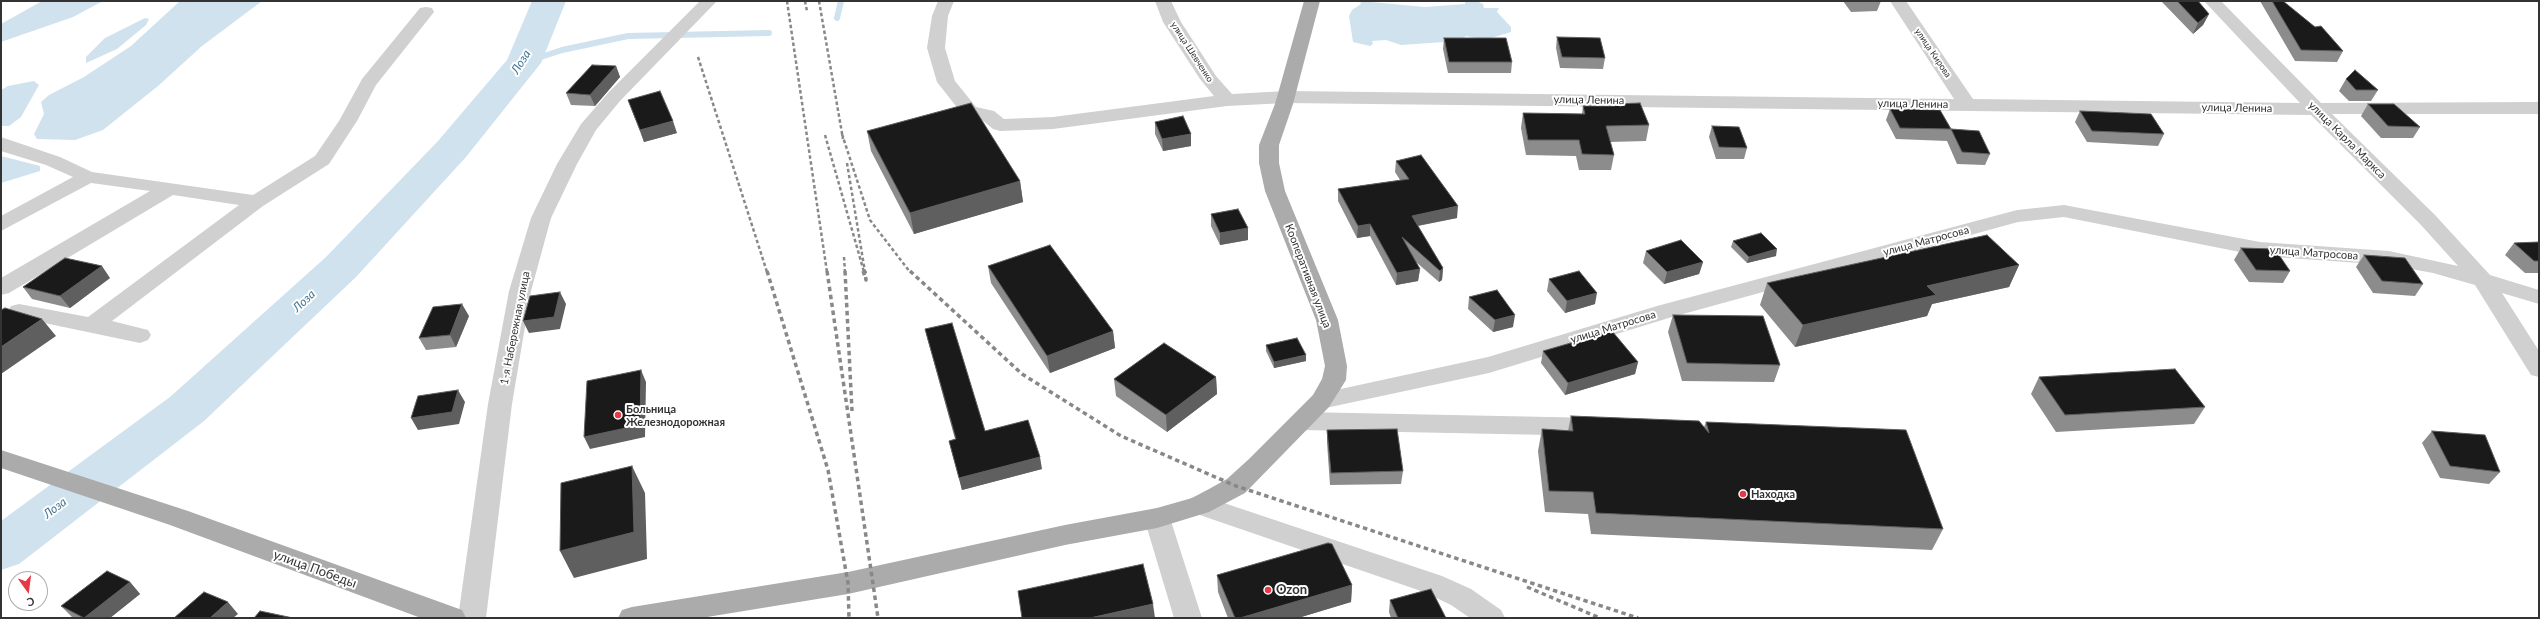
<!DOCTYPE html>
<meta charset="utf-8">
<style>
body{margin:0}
#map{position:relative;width:2540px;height:619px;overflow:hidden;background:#fff;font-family:Lato,sans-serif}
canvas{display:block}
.frame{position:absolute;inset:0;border:2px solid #333;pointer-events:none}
.north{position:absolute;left:8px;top:571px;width:40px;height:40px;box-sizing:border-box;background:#fff;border:1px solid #adadad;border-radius:50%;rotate:166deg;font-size:11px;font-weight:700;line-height:16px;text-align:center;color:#333}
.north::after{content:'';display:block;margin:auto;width:14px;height:18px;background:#e63946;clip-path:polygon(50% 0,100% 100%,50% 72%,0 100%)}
</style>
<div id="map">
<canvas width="2540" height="619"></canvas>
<div class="frame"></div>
<div class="north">С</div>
</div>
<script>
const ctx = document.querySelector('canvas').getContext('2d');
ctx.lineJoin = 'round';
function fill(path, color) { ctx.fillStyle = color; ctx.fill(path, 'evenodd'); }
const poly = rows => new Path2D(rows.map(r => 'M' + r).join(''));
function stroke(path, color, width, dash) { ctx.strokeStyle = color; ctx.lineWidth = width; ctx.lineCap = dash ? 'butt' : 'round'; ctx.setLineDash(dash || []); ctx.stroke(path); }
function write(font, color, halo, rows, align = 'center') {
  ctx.font = font + ' Lato,sans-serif'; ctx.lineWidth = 4; ctx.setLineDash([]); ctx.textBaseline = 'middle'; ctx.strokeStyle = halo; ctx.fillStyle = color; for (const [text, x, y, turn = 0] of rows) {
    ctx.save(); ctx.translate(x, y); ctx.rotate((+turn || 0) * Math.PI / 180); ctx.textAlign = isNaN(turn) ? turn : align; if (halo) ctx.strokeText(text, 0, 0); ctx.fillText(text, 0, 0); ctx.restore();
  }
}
fill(poly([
 [42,1,103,1,73,17,1,42,1,24],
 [180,1,262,1,202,46,158,86,103,130,75,140,37,139,34,134,44,114,41,102,49,95,84,77,131,46],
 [1360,1,1425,7,1465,4,1465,1,1476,1,1483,4,1484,8,1499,8,1497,12,1511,27,1511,32,1491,38,1481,39,1466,36,1459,41,1401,45,1386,40,1372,41,1373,44,1370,46,1353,42,1349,16,1352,10,1361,4],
 [145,18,149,19,146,25,117,49,86,63,86,57,105,38],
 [34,81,39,85,21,117,9,126,1,126,1,90,8,86],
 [1,156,40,166,40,171,1,183]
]), '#cfe2ee');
stroke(poly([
 [837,18,841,1],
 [523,63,562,50,628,36,769,33]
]), '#cfe2ee', 6);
fill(poly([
 [532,1,566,1,541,63,466,157,356,277,204,421,19,564,1,570,1,521,170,397,326,257,438,141,507,60,532,1]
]), '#cfe2ee');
fill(poly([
 [700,1,717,1,620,101,596,130,577,164,551,218,531,291,512,404,486,618,458,618,488,404,509,291,531,218,557,164,581,124,608,93,700,1],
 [938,1,954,1,948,16,945,48,955,81,976,107,994,111,1004,119,1053,117,1214,96,1200,79,1163,22,1155,1,1171,1,1181,22,1216,76,1232,94,1286,91,1954,99,1890,1,1906,1,1973,99,2300,103,2204,1,2221,1,2321,103,2539,102,2539,114,2332,114,2435,215,2490,275,2539,290,2539,304,2502,293,2539,351,2539,377,2531,375,2475,285,2433,273,2389,265,2260,256,2064,217,2018,222,1672,317,1489,373,1321,409,1313,407,1309,401,1313,395,1488,357,1657,306,2017,210,2064,205,2260,242,2389,251,2458,266,2421,225,2311,115,1286,103,1227,106,1053,129,1000,131,993,129,981,119,963,115,937,82,927,48,932,16,938,1],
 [426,7,432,8,434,12,376,85,357,121,329,164,263,206,112,321,148,330,151,335,148,340,140,343,11,316,8,311,11,306,19,304,88,317,239,205,173,195,9,293,1,295,1,278,150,191,91,183,1,231,1,216,73,177,46,165,1,151,1,137,60,157,92,172,253,195,315,156,339,121,362,79,420,8,426,7],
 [1302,412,1599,418,1607,421,1611,427,1607,433,1599,436,1302,430,1294,427,1290,421,1294,415,1302,412],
 [1200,495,1442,576,1471,589,1501,610,1505,618,1470,618,1451,605,1424,592,1191,512,1187,505,1191,498,1200,495],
 [1157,508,1166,511,1170,518,1202,618,1174,618,1144,518,1148,511,1157,508]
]), '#d0d0d0');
fill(poly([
 [1304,1,1320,1,1293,104,1279,145,1279,163,1285,191,1338,320,1347,366,1346,380,1329,407,1245,493,1209,512,1157,528,1065,545,848,594,701,618,618,618,622,610,632,607,848,572,1065,525,1157,508,1192,498,1209,489,1227,479,1249,459,1313,395,1322,379,1325,366,1316,320,1265,191,1259,163,1259,145,1275,104,1304,1],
 [1,450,188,511,462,610,466,618,421,618,170,525,1,468,1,450]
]), '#ababab');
stroke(poly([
 [787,1,827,272],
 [805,1,807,11],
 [819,1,843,139],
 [698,57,767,272],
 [842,134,870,220,910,272],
 [825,135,864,272],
 [847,163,865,272],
 [844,257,845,272]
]), '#888', 2.5, [3.5, 2.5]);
stroke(poly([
 [767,271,828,470,848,583,849,618],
 [827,271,878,618],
 [845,271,852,411],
 [863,271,866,280,865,271],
 [910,271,1022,374,1121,436,1236,486,1638,618],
 [1527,587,1600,618]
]), '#888', 3.5, [4.5, 3.5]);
fill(poly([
 [1843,1,1881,1,1877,11,1851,12],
 [2161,1,2198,1,2209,14,2203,25,2193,34],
 [2260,1,2283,1,2343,51,2337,62,2295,61],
 [1557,37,1605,58,1603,69,1560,68,1556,48],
 [1444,38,1512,62,1511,73,1448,73,1443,49],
 [616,66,620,77,595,106,571,105,566,93],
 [2346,79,2378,90,2371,101,2349,101,2339,91],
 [628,100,677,133,644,142],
 [1614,104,1649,125,1646,141,1610,142,1614,155,1611,170,1579,170,1576,156,1526,155,1521,128,1523,113,1582,114,1583,106,1614,106],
 [2368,104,2420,127,2413,138,2381,138,2361,116],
 [1890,109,1951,129,1990,154,1985,165,1957,164,1947,141,1896,139,1886,120],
 [2080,111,2164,134,2158,146,2087,142,2075,122],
 [1155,122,1191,134,1191,146,1163,151,1155,134],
 [1712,126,1747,148,1744,159,1716,159,1709,137],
 [867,131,1020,181,1023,202,914,234,871,151],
 [1396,161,1457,218,1418,226,1443,268,1442,280,1439,282,1416,262,1420,269,1418,281,1396,285,1370,236,1357,238,1338,201,1338,189,1400,180,1395,172],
 [1211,214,1248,228,1248,240,1220,245,1211,226],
 [1733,241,1776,256,1747,263,1731,247],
 [2539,242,2539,273,2525,273,2505,255,2514,243],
 [2241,248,2290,271,2283,283,2249,282,2234,260],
 [1646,251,1703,262,1699,274,1664,284,1643,263],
 [2364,255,2423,284,2415,296,2373,293,2356,267],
 [2019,265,2009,287,1932,304,1927,316,1795,347,1760,305,1767,283],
 [988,266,1113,331,1115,348,1050,373,991,283],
 [110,278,70,308,32,299,23,287],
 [1549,279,1595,304,1565,313,1547,291],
 [1469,297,1513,327,1493,332,1468,309],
 [1673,315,1780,365,1774,382,1682,381,1668,332],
 [469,316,456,347,426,350,419,338],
 [925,329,985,431,1042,469,962,490,949,441,955,439,928,341],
 [1266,345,1306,361,1274,368,1266,351],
 [1543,351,1638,362,1635,374,1565,395,1541,363],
 [1216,377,1217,394,1167,432,1116,396,1114,379],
 [2039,377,2205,407,2194,424,2056,432,2031,394],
 [1571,416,1704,427,1706,422,1943,529,1932,550,1591,534,1588,514,1545,512,1538,451,1542,429,1568,431],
 [1327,430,1403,471,1401,484,1330,485,1327,443],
 [2432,431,2500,472,2489,484,2440,478,2422,443],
 [1217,575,1352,585,1351,602,1298,618,1228,618,1218,592],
 [130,582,140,594,110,618,73,618,61,606],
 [1390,600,1446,618,1391,618,1389,612]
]), '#8c8c8c');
fill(poly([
 [2209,14,2203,25,2193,34,2198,23],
 [616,66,620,77,595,106,590,95],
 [673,121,677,133,644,142,640,130],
 [1191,134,1191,146,1163,151,1162,139],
 [1020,181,1023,202,914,234,910,213],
 [1458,206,1457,218,1411,227,1412,216],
 [1370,224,1370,236,1357,238,1358,226],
 [1248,228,1248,240,1220,245,1220,233],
 [1777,249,1776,256,1747,263,1749,257],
 [1703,262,1699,274,1664,284,1667,272],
 [2019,265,2009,287,1932,304,1927,316,1795,347,1803,325,1927,286],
 [102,266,110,278,70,308,60,296],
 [1443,268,1442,280,1439,282,1440,271],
 [1420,269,1418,281,1396,285,1397,273],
 [560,292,566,304,560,329,529,333,523,321],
 [1597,293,1595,304,1565,313,1567,301],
 [462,304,469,316,456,347,450,335],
 [1515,315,1513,327,1493,332,1495,320],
 [42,319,56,336,1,374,1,347],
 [1113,331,1115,348,1050,373,1047,356],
 [1306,355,1306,361,1274,368,1274,362],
 [1638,362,1635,374,1565,395,1568,383],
 [641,370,646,382,645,437,590,449,584,437],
 [1216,377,1217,394,1167,432,1166,415],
 [458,390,465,402,459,424,418,430,411,418],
 [1040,457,1042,469,962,490,959,478],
 [632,466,645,493,647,559,574,578,560,551],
 [130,582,140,594,110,618,84,618],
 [1352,585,1351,602,1298,618,1240,618],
 [228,602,238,614,233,618,210,618],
 [1153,604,1155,618,1090,618]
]), '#5f5f5f');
const building = poly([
 [2177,1,2198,1,2209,14,2198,23,2177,1],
 [2272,1,2283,1,2315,27,2321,26,2343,51,2301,50,2272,1],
 [1557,37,1600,38,1605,58,1562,57,1557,37],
 [1444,38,1506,38,1512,62,1449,62,1444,38],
 [592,65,616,66,590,95,566,93,592,65],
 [2355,70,2378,90,2356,90,2346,79,2355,70],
 [660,91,673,121,640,130,628,100,660,91],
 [971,103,1020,181,910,213,867,131,971,103],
 [1640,103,1649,125,1606,126,1614,155,1582,154,1579,140,1528,140,1523,113,1585,114,1583,106,1615,106,1614,104,1640,103],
 [2368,104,2394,104,2420,127,2388,126,2368,104],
 [1890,109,1940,110,1951,129,1900,128,1890,109],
 [2080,111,2151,114,2164,134,2092,131,2080,111],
 [1183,116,1191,134,1162,139,1155,122,1183,116],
 [1712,126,1739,127,1747,148,1719,147,1712,126],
 [1951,129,1979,131,1990,154,1962,152,1951,129],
 [1421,155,1458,206,1412,216,1443,268,1440,271,1402,237,1420,269,1397,273,1370,224,1358,226,1338,189,1409,179,1396,161,1421,155],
 [1238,209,1248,228,1220,233,1211,214,1238,209],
 [1761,233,1777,249,1749,257,1733,241,1761,233],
 [1987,235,2019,265,1927,286,1936,295,1803,325,1767,283,1987,235],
 [1681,240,1703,262,1667,272,1646,251,1681,240],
 [2539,242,2539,261,2534,261,2514,243,2539,242],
 [1050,245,1113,331,1047,356,988,266,1050,245],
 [2241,248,2275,249,2290,271,2256,270,2241,248],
 [2364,255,2405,258,2423,284,2382,281,2364,255],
 [65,258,102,266,60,296,23,287,65,258],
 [1579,271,1597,293,1567,301,1549,279,1579,271],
 [1497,290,1515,315,1495,320,1469,297,1497,290],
 [560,292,554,317,523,321,530,296,560,292],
 [462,304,450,335,419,338,433,307,462,304],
 [5,308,42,319,1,347,1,310,5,308],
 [1673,315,1763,316,1780,365,1687,363,1673,315],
 [952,323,985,431,1028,420,1040,457,959,478,949,441,956,439,925,329,952,323],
 [1612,331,1638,362,1568,383,1543,351,1612,331],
 [1297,338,1306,355,1274,362,1266,345,1297,338],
 [1164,343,1216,377,1166,415,1114,379,1164,343],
 [2175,369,2205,407,2065,415,2039,377,2175,369],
 [641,370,640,425,584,437,587,381,641,370],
 [458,390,452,412,411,418,418,396,458,390],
 [1571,416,1699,421,1709,433,1706,422,1906,430,1943,529,1596,513,1593,492,1549,491,1542,429,1573,431,1571,416],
 [1397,429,1403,471,1331,473,1327,430,1397,429],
 [2432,431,2485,435,2500,472,2450,466,2432,431],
 [632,466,634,532,560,551,561,483,632,466],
 [1328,543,1332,544,1352,585,1240,618,1235,618,1217,575,1328,543],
 [1143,564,1153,604,1090,618,1022,618,1018,591,1143,564],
 [107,571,130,582,84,618,61,606,107,571],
 [1431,589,1446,618,1398,618,1390,600,1431,589],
 [204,592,228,602,210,618,174,618,204,592],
 [260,611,293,618,254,618,260,611]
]);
fill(building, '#1a1a1a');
stroke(building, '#5f5f5f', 1);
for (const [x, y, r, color] of [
 [618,415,4,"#e63946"],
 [1743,494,4,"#e63946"],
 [1268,590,4,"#e63946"]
]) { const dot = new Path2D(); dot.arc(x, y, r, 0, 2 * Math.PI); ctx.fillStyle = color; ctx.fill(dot); stroke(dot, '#fff', 1.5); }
write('9px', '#333', '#fff', [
 ["улица Шевченко",1192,52,57],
 ["улица Кирова",1933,53,56]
]);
write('11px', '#333', '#fff', [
 ["улица Ленина",1589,100,1],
 ["улица Ленина",1913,104,1],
 ["улица Ленина",2237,108,1],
 ["улица Карла Маркса",2347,140,45],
 ["улица Матросова",1926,241,-15],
 ["улица Матросова",2314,253,4],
 ["Кооперативная улица",1308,276,69],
 ["улица Матросова",1613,327,-17],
 ["1-я Набережная улица",515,328,-79]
]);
write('bold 11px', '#333', '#fff', [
 ["Больница",626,409],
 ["Железнодорожная",626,422],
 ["Находка",1751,494]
], 'left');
write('italic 12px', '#3f7597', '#fff', [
 ["Лоза",521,62,-58],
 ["Лоза",304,301,-43],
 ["Лоза",55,508,-37]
]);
write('13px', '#333', '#fff', [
 ["улица Победы",315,569,20]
]);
write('bold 13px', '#333', '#fff', [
 ["Ozon",1276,590]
], 'left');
</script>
